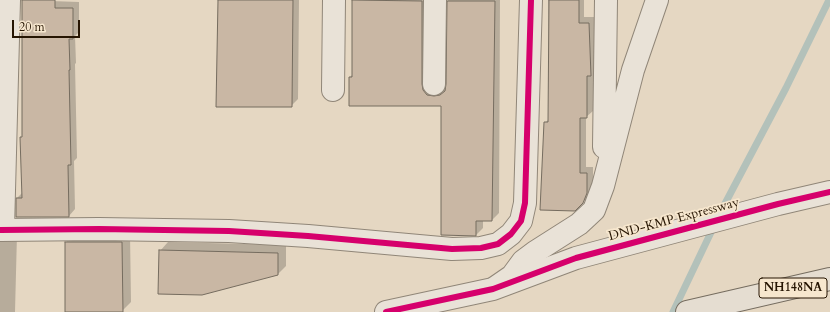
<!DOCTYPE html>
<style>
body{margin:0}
#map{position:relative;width:830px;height:312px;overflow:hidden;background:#e5d7c2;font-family:Cardo,serif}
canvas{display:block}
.scale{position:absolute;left:12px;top:20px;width:68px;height:18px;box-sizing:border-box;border:2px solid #261502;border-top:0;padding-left:5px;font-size:12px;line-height:14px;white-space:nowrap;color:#261502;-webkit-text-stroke:3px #f7e7ce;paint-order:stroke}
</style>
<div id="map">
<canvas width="830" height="312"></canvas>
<div class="scale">20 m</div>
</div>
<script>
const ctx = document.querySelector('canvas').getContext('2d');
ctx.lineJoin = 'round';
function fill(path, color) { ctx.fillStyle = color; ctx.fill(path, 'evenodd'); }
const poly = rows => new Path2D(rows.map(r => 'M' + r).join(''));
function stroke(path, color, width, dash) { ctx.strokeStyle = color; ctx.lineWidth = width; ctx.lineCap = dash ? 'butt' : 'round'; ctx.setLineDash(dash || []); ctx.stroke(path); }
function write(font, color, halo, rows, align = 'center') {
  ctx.font = font + ' Cardo,serif'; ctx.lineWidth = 3.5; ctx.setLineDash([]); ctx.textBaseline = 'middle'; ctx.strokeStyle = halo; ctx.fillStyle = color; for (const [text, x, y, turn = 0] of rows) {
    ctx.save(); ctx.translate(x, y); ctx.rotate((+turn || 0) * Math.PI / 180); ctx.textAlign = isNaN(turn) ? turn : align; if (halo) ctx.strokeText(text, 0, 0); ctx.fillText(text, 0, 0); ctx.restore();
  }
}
fill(poly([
 [22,0,79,2,79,32,75,36,76,63,75,64,77,158,74,161,75,209,69,216,17,198,22,193],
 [219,0,299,0,298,99,291,106],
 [353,0,429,0,442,90,446,89,448,84,448,0,500,0,499,213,492,220,483,220,483,228,476,235,442,105,350,105,350,77,353,74],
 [548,0,584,0,584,17,594,17,596,69,593,73,593,111,586,117,586,167,593,167,593,187,589,196,575,210,545,123,549,119],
 [0,232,17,234,15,312,0,312],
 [74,234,130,234,131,302,122,311,66,242],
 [168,242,286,245,286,266,278,274,160,251]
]), '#0003');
stroke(poly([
 [719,215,786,88,829,0],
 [673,312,714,226]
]), '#b3c1ba', 7);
const building = poly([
 [22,0,55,0,55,8,73,8,73,39,69,39,70,70,69,70,71,165,68,165,69,217,16,217,16,198,22,198,20,137,22,137,22,0],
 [218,0,293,0,292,107,216,107,218,0],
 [352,0,422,1,422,84,423,90,427,95,434,96,440,95,445,91,446,84,447,1,495,1,492,221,476,221,476,236,441,235,441,106,349,106,349,77,352,77,352,0],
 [549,0,579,0,579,23,589,23,591,76,587,76,587,118,580,118,580,173,587,173,587,193,583,203,575,211,540,210,544,122,548,122,549,0],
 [65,242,122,242,123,312,65,312,65,242],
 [159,250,278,253,278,275,202,295,158,294,159,250]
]);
fill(building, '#c9b7a4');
stroke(building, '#756c5f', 1);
const minor = poly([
 [434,84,435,0],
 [333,90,334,0],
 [604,147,606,0],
 [3,229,9,0],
 [0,230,99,229,229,231,308,236,452,249,481,248,498,244,511,234,521,221,525,203,531,0],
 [496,287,512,276,523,261,535,252,579,224,594,210,603,186,633,70,657,0]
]);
const tertiary = poly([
 [386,312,493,289,576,258,778,204,830,192]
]);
const trunk = poly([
 [687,312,830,279]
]);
stroke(minor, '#908678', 24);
stroke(tertiary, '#908678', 24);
stroke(trunk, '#756c5f', 24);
stroke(minor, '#e9e2d7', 22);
stroke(tertiary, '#e9e2d7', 22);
stroke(trunk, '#e5ddd1', 22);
stroke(poly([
 [0,230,99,229,229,231,308,236,452,249,481,248,498,244,511,234,521,221,525,203,531,0],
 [386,312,493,289,576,258,778,204,830,192]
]), '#d6006c', 6);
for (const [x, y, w] of [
 [793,288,68]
]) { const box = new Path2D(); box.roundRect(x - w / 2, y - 10, w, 20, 3); ctx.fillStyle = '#f7e7ce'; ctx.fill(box); stroke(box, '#261502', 1); }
write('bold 12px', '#261502', null, [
 ["NH148NA",793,288]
]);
write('13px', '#261502', '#f7e7ce', [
 ["DND-KMP Expressway",674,220,-15]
]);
</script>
